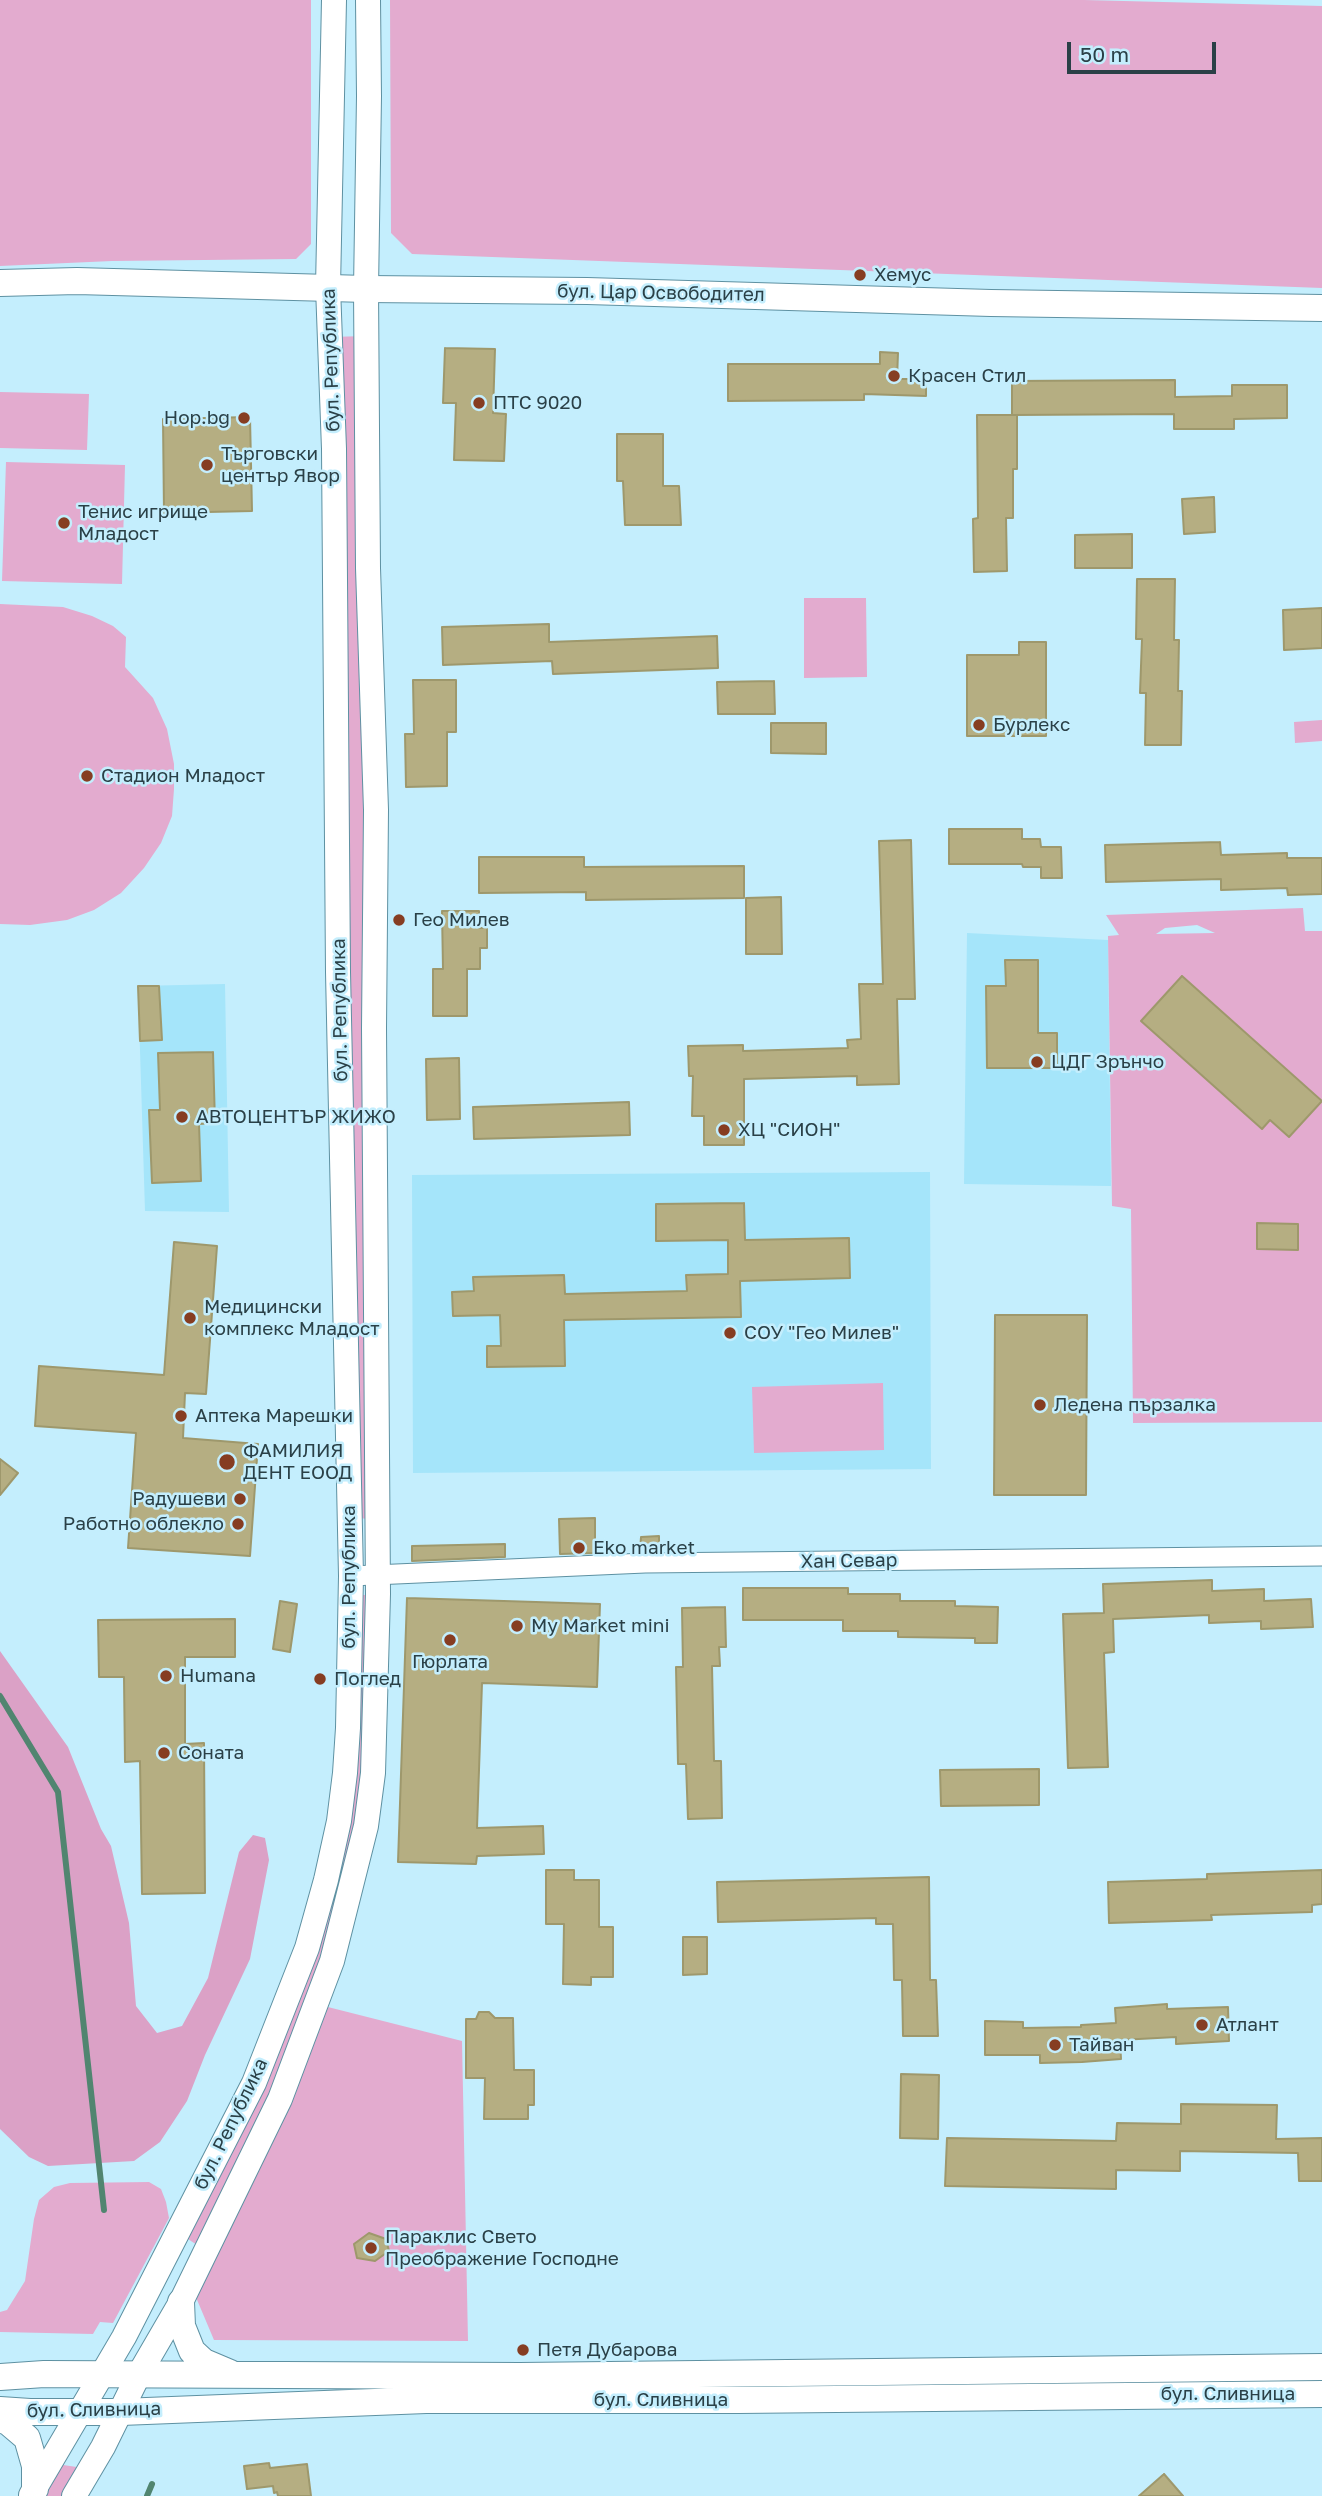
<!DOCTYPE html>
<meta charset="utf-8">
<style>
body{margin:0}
#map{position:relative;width:1322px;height:2496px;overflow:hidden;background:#c4eefd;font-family:"Golos Text",sans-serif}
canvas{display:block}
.scale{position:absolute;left:1067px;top:42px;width:149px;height:32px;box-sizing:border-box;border:4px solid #2a4047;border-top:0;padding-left:9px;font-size:21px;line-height:24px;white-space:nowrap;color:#2a4047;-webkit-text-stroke:5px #c4eefd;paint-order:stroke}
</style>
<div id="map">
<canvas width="1322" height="2496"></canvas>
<div class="scale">50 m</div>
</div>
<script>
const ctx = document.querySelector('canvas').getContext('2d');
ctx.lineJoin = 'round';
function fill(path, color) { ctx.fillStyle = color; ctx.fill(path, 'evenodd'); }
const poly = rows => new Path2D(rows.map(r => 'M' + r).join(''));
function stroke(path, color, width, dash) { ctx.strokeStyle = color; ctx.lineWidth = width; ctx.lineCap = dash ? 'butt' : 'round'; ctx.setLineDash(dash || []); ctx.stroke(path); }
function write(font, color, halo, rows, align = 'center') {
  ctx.font = font + ' "Golos Text",sans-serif'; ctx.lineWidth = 5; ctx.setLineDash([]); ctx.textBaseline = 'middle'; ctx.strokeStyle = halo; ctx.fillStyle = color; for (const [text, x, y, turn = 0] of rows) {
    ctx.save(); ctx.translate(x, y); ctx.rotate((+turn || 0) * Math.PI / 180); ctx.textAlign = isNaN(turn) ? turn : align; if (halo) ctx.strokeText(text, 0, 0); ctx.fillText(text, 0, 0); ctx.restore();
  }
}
fill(poly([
 [967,933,1108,940,1111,1186,964,1184],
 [225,984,229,1212,145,1211,138,986],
 [930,1172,931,1469,413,1473,412,1175],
 [728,1274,740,1317,529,1321,565,1366,488,1367,487,1346,501,1346,500,1315,453,1316,452,1292,474,1291,474,1278,564,1275,565,1294,687,1291,687,1275]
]), '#a5e5fa');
fill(poly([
 [0,0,311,0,311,244,296,259,112,261,0,266],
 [390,0,1084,0,1322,6,1322,288,412,254,391,233],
 [366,336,377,1520,350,1517,330,337],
 [0,392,89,394,87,450,0,448],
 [6,462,125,465,122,584,2,581],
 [804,598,866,598,867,677,804,678],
 [0,604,63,607,92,616,113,626,126,637,125,667,153,698,167,729,174,764,174,789,172,816,161,843,144,868,121,893,94,910,67,920,30,925,0,924],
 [1322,720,1322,741,1295,743,1294,722],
 [1303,908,1305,931,1322,931,1322,1422,1133,1423,1131,1209,1112,1206,1108,936,1119,935,1106,915],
 [1197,925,1215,933,1156,934,1165,928],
 [883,1383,884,1450,754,1453,752,1387],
 [378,1594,376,1722,316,2004,462,2041,468,2341,214,2340,195,2295,206,2251,179,2233,326,1880,350,1596],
 [149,2182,161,2189,166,2202,169,2218,113,2323,100,2322,93,2334,0,2332,0,2312,7,2310,25,2281,34,2219,39,2200,54,2187,70,2183],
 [50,2463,90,2469,74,2496,31,2496]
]), '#e3abcf');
fill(poly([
 [0,1651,68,1747,101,1829,111,1846,129,1923,136,2006,157,2033,182,2026,208,1978,239,1852,253,1835,265,1838,269,1860,250,1959,205,2055,187,2101,160,2142,134,2161,48,2166,29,2157,0,2129]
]), '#dba1c6');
stroke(poly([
 [0,1696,58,1792,104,2210],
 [147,2496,152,2484]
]), '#518570', 6);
const building = poly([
 [445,348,495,349,493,413,506,414,504,461,454,460,456,403,443,403,445,348],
 [880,352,898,353,897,379,926,379,926,396,864,394,864,400,728,401,728,364,880,364,880,352],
 [1175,380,1175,397,1232,396,1232,385,1287,385,1287,418,1234,419,1234,429,1174,429,1174,414,1012,415,1012,381,1175,380],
 [977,415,1017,415,1017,469,1013,469,1013,518,1006,518,1007,571,974,572,973,519,978,518,977,415],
 [250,417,252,511,164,513,163,419,250,417],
 [617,434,663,434,663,486,679,486,681,525,625,525,623,481,617,481,617,434],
 [1214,497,1215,532,1184,534,1182,499,1214,497],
 [1132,534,1132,568,1075,568,1075,535,1132,534],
 [1137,579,1175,579,1174,640,1179,640,1178,691,1182,691,1181,745,1145,745,1146,693,1140,693,1142,639,1136,639,1137,579],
 [1322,608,1322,648,1284,650,1283,610,1322,608],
 [549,624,549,642,717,636,718,668,553,674,552,661,443,665,442,627,549,624],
 [1019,642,1046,642,1046,736,967,736,967,655,1019,655,1019,642],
 [413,680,456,680,456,732,447,732,447,786,406,787,405,734,414,734,413,680],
 [774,681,775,714,718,714,717,682,774,681],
 [771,723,826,723,826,754,771,753,771,723],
 [949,829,1022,829,1022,839,1040,839,1041,847,1061,847,1062,878,1041,878,1041,867,1023,867,1022,864,949,864,949,829],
 [911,840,915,999,897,999,899,1084,857,1085,857,1076,744,1079,744,1145,704,1145,704,1116,692,1116,693,1076,689,1076,688,1046,743,1045,743,1051,848,1048,847,1040,861,1039,859,984,883,984,879,841,911,840],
 [1220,842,1221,855,1287,853,1287,858,1322,858,1322,894,1288,895,1287,888,1221,890,1221,879,1106,882,1105,845,1220,842],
 [479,857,584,857,584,867,744,866,744,898,586,900,586,892,479,893,479,857],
 [781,897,782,954,746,954,746,898,781,897],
 [442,911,479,911,479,928,487,928,487,948,480,948,480,969,467,969,467,1016,433,1016,433,969,443,969,442,911],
 [1005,960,1038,960,1038,1033,1057,1033,1057,1068,987,1068,986,986,1006,986,1005,960],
 [1182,976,1322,1101,1289,1137,1270,1120,1262,1129,1141,1021,1182,976],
 [138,986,159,986,162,1040,140,1041,138,986],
 [213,1052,215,1123,199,1124,201,1181,152,1183,149,1110,160,1110,158,1053,213,1052],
 [459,1058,460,1119,427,1120,426,1059,459,1058],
 [629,1102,630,1135,474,1139,473,1107,629,1102],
 [744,1203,745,1240,849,1238,850,1278,740,1281,741,1317,564,1320,565,1366,487,1367,487,1346,501,1346,500,1315,453,1316,452,1292,474,1291,473,1277,564,1275,565,1294,687,1291,686,1275,728,1274,728,1240,656,1241,656,1204,744,1203],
 [1257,1223,1298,1224,1298,1250,1257,1249,1257,1223],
 [174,1242,217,1246,206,1394,185,1393,183,1438,258,1444,250,1556,128,1548,136,1433,35,1426,39,1366,164,1375,174,1242],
 [995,1315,1087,1315,1086,1495,994,1495,995,1315],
 [0,1459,18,1473,0,1495,0,1459],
 [595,1518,595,1553,560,1554,559,1519,595,1518],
 [659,1536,659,1551,640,1551,641,1537,659,1536],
 [505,1544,505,1557,412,1561,412,1546,505,1544],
 [1212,1580,1212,1591,1264,1589,1264,1601,1311,1599,1313,1627,1261,1629,1261,1621,1209,1623,1209,1615,1113,1619,1114,1652,1104,1653,1108,1767,1068,1768,1063,1614,1104,1613,1103,1584,1212,1580],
 [743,1588,848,1588,848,1594,900,1594,900,1601,955,1601,955,1606,998,1607,997,1643,975,1643,975,1638,898,1637,898,1631,843,1631,843,1620,743,1620,743,1588],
 [407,1598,600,1604,597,1687,482,1683,477,1828,543,1826,544,1854,477,1856,476,1864,398,1862,407,1598],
 [280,1601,297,1604,290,1652,273,1649,280,1601],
 [725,1607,726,1647,719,1647,720,1666,712,1666,714,1761,721,1761,722,1818,688,1819,686,1764,678,1764,676,1667,683,1667,682,1608,725,1607],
 [235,1619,235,1657,185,1657,185,1744,204,1743,205,1893,142,1894,140,1761,125,1762,124,1677,99,1677,98,1620,235,1619],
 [1039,1769,1039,1805,941,1806,940,1770,1039,1769],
 [546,1870,574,1870,574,1880,599,1880,599,1927,613,1927,613,1977,591,1977,591,1985,563,1984,564,1924,546,1924,546,1870],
 [1322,1870,1322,1904,1312,1905,1312,1912,1211,1915,1212,1920,1109,1923,1108,1882,1207,1879,1207,1874,1322,1870],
 [929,1877,930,1980,936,1980,938,2036,903,2036,902,1980,894,1980,893,1924,876,1924,876,1918,718,1922,717,1882,929,1877],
 [683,1937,707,1937,707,1974,683,1975,683,1937],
 [1167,2004,1167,2009,1228,2007,1229,2041,1176,2044,1176,2037,1120,2040,1121,2059,1082,2062,1040,2063,1040,2055,985,2055,985,2021,1023,2022,1023,2028,1081,2027,1081,2025,1116,2023,1115,2008,1167,2004],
 [479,2012,489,2012,495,2018,513,2018,514,2070,534,2070,534,2105,528,2105,528,2119,484,2119,485,2078,466,2078,466,2019,476,2019,479,2012],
 [901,2074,939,2075,938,2139,900,2138,901,2074],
 [1181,2104,1277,2105,1276,2139,1322,2138,1322,2181,1299,2181,1298,2153,1180,2151,1180,2171,1116,2170,1116,2189,945,2186,947,2138,1116,2141,1117,2123,1181,2124,1181,2104],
 [369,2233,386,2239,389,2251,375,2261,357,2258,354,2244,369,2233],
 [269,2463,270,2468,307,2464,311,2496,278,2496,277,2492,274,2493,273,2486,247,2489,244,2466,269,2463],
 [1164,2474,1183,2496,1139,2496,1164,2474]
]);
fill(building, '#b5ae82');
stroke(building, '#9e986c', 2);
const minor = poly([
 [351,1576,645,1563,1322,1556]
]);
const tertiary = poly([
 [31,2495,124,2337,254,2083,307,1948,326,1880,339,1821,345,1773,348,1728,351,1576,338,972,334,449,328,287,334,0],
 [74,2496,103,2447,138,2376,181,2302,280,2099,332,1961,366,1826,373,1773,378,1594,374,1028,376,810,368,568,366,289,369,96,368,0]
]);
const secondary = poly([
 [0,283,77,281,366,289,587,291,991,303,1322,308],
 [181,2302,182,2326,192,2351,204,2362,230,2373],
 [0,2377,44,2374,520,2376,1322,2367],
 [0,2410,30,2412,121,2412,426,2400,739,2400,1322,2394],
 [0,2419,8,2422,27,2438,35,2466,35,2489]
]);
stroke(minor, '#5e91a2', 21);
stroke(tertiary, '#5e91a2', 26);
stroke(secondary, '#5e91a2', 28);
stroke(minor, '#fff', 19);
stroke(tertiary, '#fff', 24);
stroke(secondary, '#fff', 26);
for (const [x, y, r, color] of [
 [860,275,7,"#863d22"],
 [894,376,7,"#863d22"],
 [479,403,7,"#863d22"],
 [244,418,7,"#863d22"],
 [207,465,7,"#863d22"],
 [64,523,7,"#863d22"],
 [979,725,7,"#863d22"],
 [87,776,7,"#863d22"],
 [399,920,7,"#863d22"],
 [1037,1062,7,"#863d22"],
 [182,1117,7,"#863d22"],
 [724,1130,7,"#863d22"],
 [190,1318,7,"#863d22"],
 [730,1333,7,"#863d22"],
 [1040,1405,7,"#863d22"],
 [181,1416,7,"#863d22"],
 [227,1462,9,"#863d22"],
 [240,1499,7,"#863d22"],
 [238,1524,7,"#863d22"],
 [579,1548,7,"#863d22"],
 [517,1626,7,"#863d22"],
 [450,1640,7,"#863d22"],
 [166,1676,7,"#863d22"],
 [320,1679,7,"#863d22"],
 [164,1753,7,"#863d22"],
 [1202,2025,7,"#863d22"],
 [1055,2045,7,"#863d22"],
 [371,2248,7,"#863d22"],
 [523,2350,7,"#863d22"]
]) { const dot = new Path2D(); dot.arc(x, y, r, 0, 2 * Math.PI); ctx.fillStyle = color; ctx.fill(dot); stroke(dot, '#c4eefd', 2.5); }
write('19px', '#2a4047', '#c4eefd', [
 ["Хемус",874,275],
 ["Красен Стил",908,376],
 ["ПТС 9020",493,403],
 ["Hop.bg",230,418,"right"],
 ["Търговски",221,454],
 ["център Явор",221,476],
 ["Тенис игрище",78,512],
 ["Младост",78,534],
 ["Бурлекс",993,725],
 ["Стадион Младост",101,776],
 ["Гео Милев",413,920],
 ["ЦДГ Зрънчо",1051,1062],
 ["АВТОЦЕНТЪР ЖИЖО",196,1117],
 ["ХЦ \"СИОН\"",738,1130],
 ["Медицински",204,1307],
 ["комплекс Младост",204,1329],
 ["СОУ \"Гео Милев\"",744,1333],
 ["Ледена пързалка",1054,1405],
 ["Аптека Марешки",195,1416],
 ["ФАМИЛИЯ",243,1451],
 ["ДЕНТ ЕООД",243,1473],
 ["Радушеви",226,1499,"right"],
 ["Работно облекло",224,1524,"right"],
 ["Eko market",593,1548],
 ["My Market mini",531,1626],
 ["Гюрлата",450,1662,"center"],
 ["Humana",180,1676],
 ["Поглед",334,1679],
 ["Соната",178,1753],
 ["Атлант",1216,2025],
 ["Тайван",1069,2045],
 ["Параклис Свето",385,2237],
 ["Преображение Господне",385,2259],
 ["Петя Дубарова",537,2350]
], 'left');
write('19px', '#2a4047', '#c4eefd', [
 ["бул. Цар Освободител",661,293,1],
 ["бул. Република",331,360,-92],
 ["бул. Република",340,1010,-91],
 ["Хан Севар",849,1561,-1],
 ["бул. Република",349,1577,-90],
 ["бул. Република",231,2124,-64],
 ["бул. Сливница",1228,2394],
 ["бул. Сливница",661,2400],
 ["бул. Сливница",94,2410,-1]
]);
</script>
